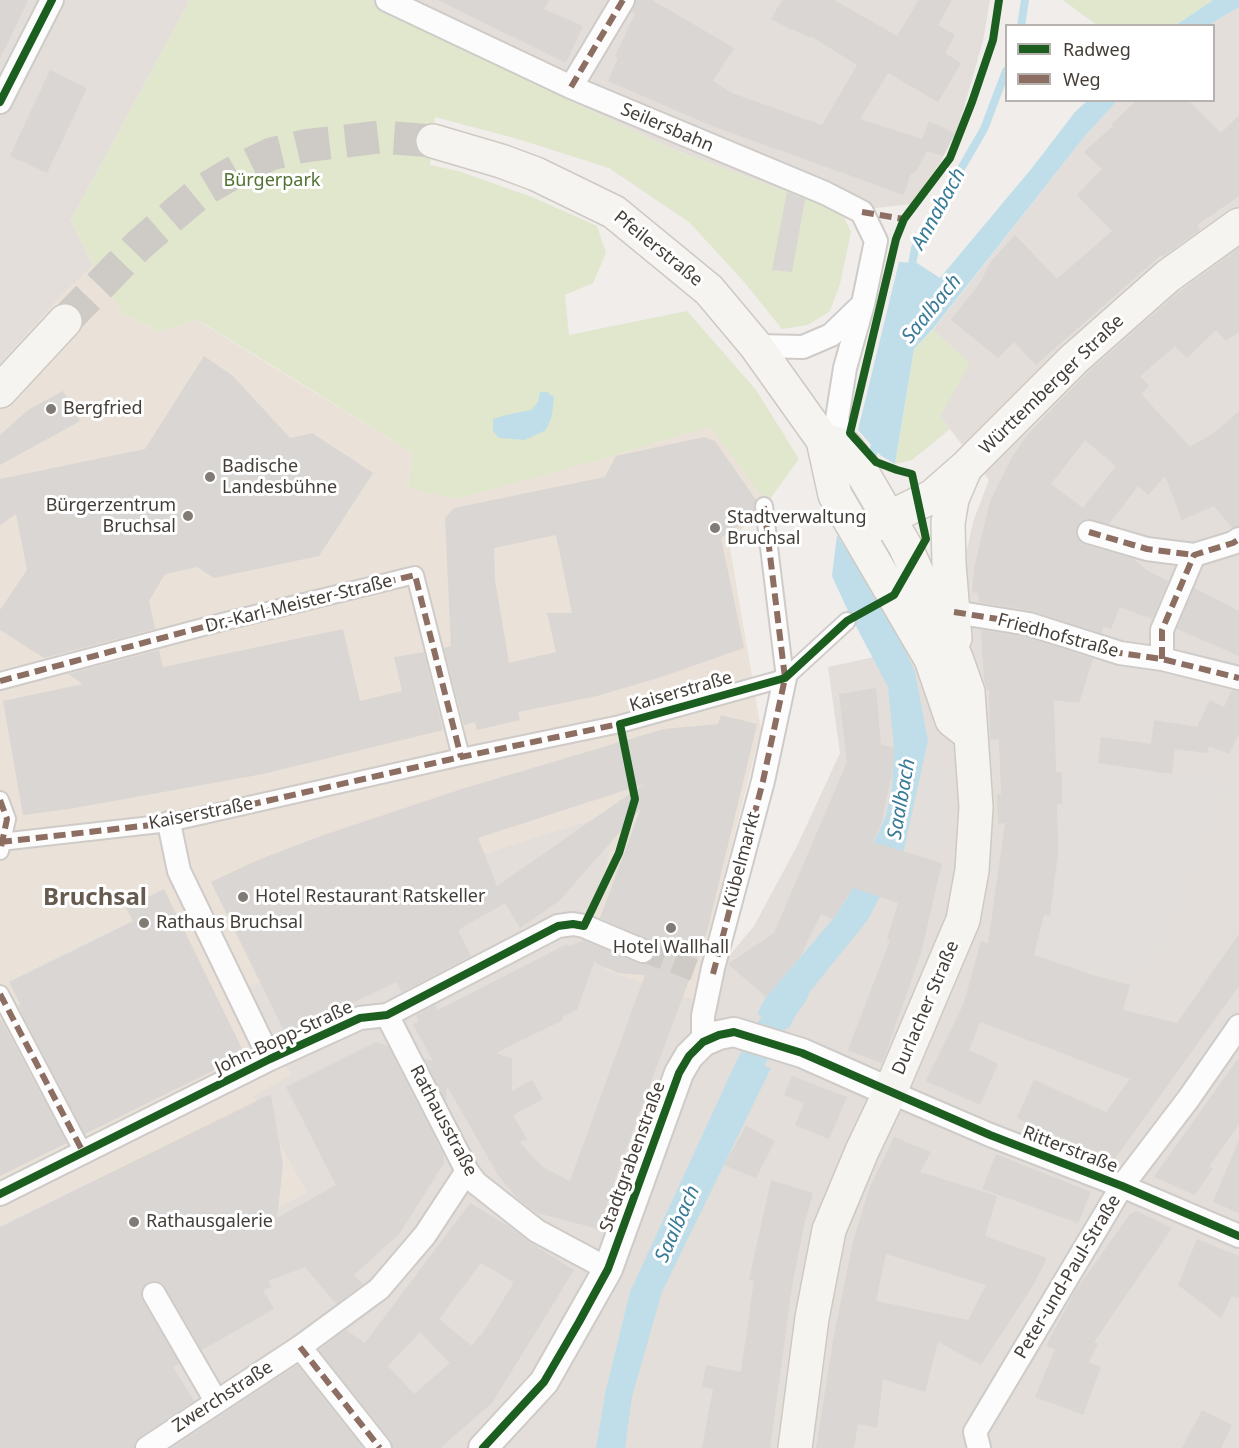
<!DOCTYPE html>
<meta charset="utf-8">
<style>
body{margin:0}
#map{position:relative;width:1239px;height:1448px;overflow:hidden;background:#f0edea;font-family:"Noto Sans",sans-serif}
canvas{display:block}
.legend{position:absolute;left:1005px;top:24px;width:210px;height:78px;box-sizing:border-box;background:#fff;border:2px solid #b5b2af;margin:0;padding:8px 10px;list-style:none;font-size:18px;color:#453e38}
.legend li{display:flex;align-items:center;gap:12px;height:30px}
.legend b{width:30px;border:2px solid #b5b2af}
</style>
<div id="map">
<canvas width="1239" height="1448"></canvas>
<ul class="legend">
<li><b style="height:8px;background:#1b5e20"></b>Radweg</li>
<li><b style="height:8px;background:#8d6e63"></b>Weg</li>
</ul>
</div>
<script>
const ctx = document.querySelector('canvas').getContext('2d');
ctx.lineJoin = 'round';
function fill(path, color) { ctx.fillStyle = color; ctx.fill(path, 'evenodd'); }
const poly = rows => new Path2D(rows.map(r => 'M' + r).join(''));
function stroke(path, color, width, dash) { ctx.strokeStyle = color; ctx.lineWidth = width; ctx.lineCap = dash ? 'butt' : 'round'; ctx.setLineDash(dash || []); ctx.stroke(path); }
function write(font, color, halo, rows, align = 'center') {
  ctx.font = font + ' "Noto Sans",sans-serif'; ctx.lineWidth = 6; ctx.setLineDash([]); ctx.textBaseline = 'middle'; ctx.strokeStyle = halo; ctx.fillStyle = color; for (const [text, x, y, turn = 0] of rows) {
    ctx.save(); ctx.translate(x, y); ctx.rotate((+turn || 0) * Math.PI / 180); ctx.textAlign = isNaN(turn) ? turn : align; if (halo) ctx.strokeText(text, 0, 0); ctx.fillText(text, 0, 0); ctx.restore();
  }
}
fill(poly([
 [0,0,190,0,71,220,93,266,62,295,0,364],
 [371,0,990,0,983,41,958,128,940,163,911,204,841,212,673,149,562,97],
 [1239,7,1239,1448,0,1448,34,1356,204,1264,253,1095,247,988,283,916,619,811,606,970,693,999,754,926,797,846,840,753,828,667,968,637,962,573,973,522,989,480,940,416,969,363,933,330,1085,136,1117,101,1214,100,1214,26,1209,25]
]), '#e3ded9');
fill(poly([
 [93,266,123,314,158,331,197,320,413,453,408,487,602,459,710,425,767,503,729,542,761,729,693,999,606,970,592,925,618,812,284,916,304,960,247,988,291,1075,253,1096,307,1192,199,1253,204,1263,34,1356,0,1355,0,364,62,295]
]), '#eae1d8');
fill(poly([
 [190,0,371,0,562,97,673,149,841,212,851,232,840,284,830,311,808,325,782,329,745,283,689,222,609,168,518,139,435,117,430,165,458,171,532,197,597,226,606,253,593,283,565,295,569,335,687,311,756,390,799,459,767,503,710,426,602,459,455,499,408,488,413,453,291,377,198,320,158,331,123,314,93,266,71,220],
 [1063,0,1213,0,1176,25,1098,26],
 [933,330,970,363,940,416,950,429,912,460,895,464,914,349]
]), '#e0e7cd');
fill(poly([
 [1071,761,1229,783,1153,965,1140,962,1134,981,1043,957],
 [926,766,948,769,937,852,916,850]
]), '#e1dedc');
fill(poly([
 [1213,0,1239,0,1239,7,1209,25,1176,25],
 [1087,101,1117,101,1085,136,933,329,914,349,895,464,880,455,858,430,899,262,917,263,940,278,1032,168,1075,112],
 [540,392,547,392,554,397,552,416,546,430,525,440,499,438,493,431,493,419,506,415,531,410,538,402],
 [837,535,893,623,915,672,928,741,903,854,867,921,804,999,789,1028,757,1014,766,997,833,919,848,897,886,816,892,786,894,747,888,687,848,611,832,576],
 [737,1060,771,1068,662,1292,632,1397,625,1448,596,1448,605,1394,630,1292]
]), '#c0dee9');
stroke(poly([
 [1021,26,1025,0],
 [911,271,915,248,984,129,1006,71],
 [871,465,876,439]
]), '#c0dee9', 8);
stroke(poly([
 [735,1097,762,1039,795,993]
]), '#c0dee9', 27);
fill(poly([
 [0,0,28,0,0,59],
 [438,0,550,0,544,9,583,26,566,63],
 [636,0,652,0,734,48,713,81,732,93,822,125,857,65,811,36,810,38,793,29,792,30,771,19,782,0,834,0,897,36,919,0,952,0,938,25,955,35,945,53,961,63,938,102,888,73,860,119,922,139,929,121,955,133,943,156,927,151,917,170,910,175,904,195,712,126,608,81,618,58,615,56,635,14,632,12],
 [50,70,87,88,47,173,10,156],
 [1137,100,1188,100,1221,133,1239,115,1239,196,1197,225,1200,230,1162,257,1161,255,1036,365,1014,342,998,358,951,320,980,283,990,263,1015,235,1057,279,1112,231,1077,195,1102,169,1084,152,1113,126,1112,124],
 [787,192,805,199,792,272,772,270],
 [1239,248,1239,332,1226,341,1216,330,1187,358,1175,346,1140,376,1149,386,1141,394,1190,447,1215,432,1239,411,1239,526,1232,528,1214,506,1182,520,1165,476,1148,495,1138,486,1109,524,1086,519,1080,522,1076,529,1076,536,1080,542,1085,545,1133,559,1148,571,1168,581,1152,619,1120,607,1111,629,1103,627,1101,633,1033,611,979,602,978,593,972,592,974,569,990,501,1012,457,1028,434,1087,373,1180,291],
 [1085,440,1116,466,1083,508,1051,484],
 [204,356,233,376,290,438,312,433,373,473,319,556,214,578,197,567,165,574,149,601,155,629,44,658,0,630,0,610,27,570,16,514,0,525,0,479,145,449],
 [63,391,80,421,0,465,0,435,28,410],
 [704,437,715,441,756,500,754,507,755,515,721,538,744,648,661,677,597,696,518,712,520,720,477,730,475,722,464,725,444,648,451,646,445,518,454,508,605,477,616,456],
 [556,535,572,613,547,613,556,652,509,663,495,580,494,548],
 [1194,588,1239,611,1239,656,1177,629],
 [343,629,360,701,402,691,394,657,424,652,443,730,263,774,69,809,23,815,3,701,83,684,68,674,159,650,163,667],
 [981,630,1026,637,1093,659,1079,703,1054,700,1056,772,1062,772,1062,804,1057,804,1058,854,1050,916,1044,915,1034,955,1093,975,1130,985,1123,1010,1177,1023,1239,934,1239,986,1114,1160,1017,1118,1034,1080,1106,1112,1130,1079,980,1022,969,1050,998,1064,980,1105,926,1081,964,1003,981,941,988,944,1005,823,998,824,997,794,1001,794,999,739,990,740,989,691,987,690,984,680],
 [876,688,881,745,894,747,894,762,882,821,873,842,942,863,921,953,882,1063,848,1050,890,940,887,939,898,903,853,888,833,919,821,914,800,957,766,997,728,964,774,933,847,762,839,694],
 [1232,690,1239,691,1239,734,1229,754,1209,746,1207,753,1175,749,1172,774,1098,763,1101,737,1151,744,1154,720,1197,727,1210,700,1224,707],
 [721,715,757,724,707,932,617,1173,599,1229,537,1213,517,1198,498,1175,447,1086,446,1101,424,1058,433,1061,413,1024,419,1021,416,1015,435,1005,438,1010,567,944,569,947,583,940,638,963,645,964,652,961,656,956,656,950,653,942,600,918,641,808,559,901,520,928,505,903,458,930,471,956,402,992,396,982,286,1035,211,882,258,860,318,837,465,788,664,729,718,724],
 [644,784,497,886,478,838],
 [594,962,618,973,645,975,570,1181,541,1166,520,1142,527,1139,513,1115,543,1099,532,1080,512,1091,512,1059,496,1053,563,1020,562,1017,577,1010],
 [164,889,245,1055,85,1134,18,1006,20,1004,9,982,133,921,126,908],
 [1,1019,67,1143,0,1176,0,1020],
 [376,1042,388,1046,444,1156,444,1163,400,1233,354,1275,363,1284,336,1304,305,1267,268,1281,271,1287,263,1290,274,1309,202,1350,165,1287,161,1283,155,1281,148,1282,142,1288,141,1295,142,1300,179,1363,173,1367,194,1401,140,1437,135,1441,134,1448,0,1448,0,1227,271,1094,283,1165,277,1218,336,1185,286,1087],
 [1239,1057,1239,1124,1209,1167,1213,1168,1195,1195,1154,1177],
 [792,1076,847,1097,829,1139,795,1125,804,1103,784,1095],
 [746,1126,775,1141,756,1178,724,1165],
 [894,1137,931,1152,920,1172,997,1196,985,1236,1047,1258,1034,1284,981,1365,938,1342,925,1392,883,1379,877,1428,858,1424,854,1448,816,1448,834,1335,853,1242,869,1189],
 [886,1254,986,1285,968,1320,876,1301],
 [1239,1140,1239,1213,1213,1202],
 [996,1154,1091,1192,1078,1223,982,1189],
 [771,1180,813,1193,804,1225,792,1287,770,1448,702,1448,713,1389,702,1387,706,1365,741,1372,754,1281,749,1280],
 [470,1203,510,1227,529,1242,574,1270,492,1403,440,1448,393,1448,391,1440,319,1350,346,1330,365,1343],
 [481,1263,514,1282,481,1336,479,1335,472,1346,439,1319],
 [420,1332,450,1363,414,1394,388,1366],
 [1137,1211,1172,1228,1094,1342,1098,1344,1089,1362,1101,1367,1083,1415,1035,1397,1055,1349,1046,1346,1074,1293,1130,1214],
 [1197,1239,1239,1256,1239,1298,1232,1296,1221,1318,1178,1285],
 [297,1365,363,1448,172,1448],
 [1202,1410,1232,1425,1221,1448,1182,1448]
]), '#d9d6d3');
stroke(poly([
 [643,951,694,970]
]), '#cecac6', 22, [22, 11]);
stroke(poly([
 [65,321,139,245,178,211,202,191,238,170,271,154,304,146,380,137,433,141]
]), '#cecac6', 33, [33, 16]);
const pedestrian = poly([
 [764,506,785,678],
 [0,681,222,622,415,575,461,757],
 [0,800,7,819,0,851],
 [0,842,169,823,461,757,620,724,785,678,847,621],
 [0,994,83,1152]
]);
const minor = poly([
 [387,0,571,87,825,193,862,212,876,241,863,304,845,368,837,419,845,446],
 [571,87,623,0],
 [0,102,52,0],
 [756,346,803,347,831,335,862,305],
 [1089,532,1147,549,1194,555],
 [954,612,1029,624,1120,653,1162,659,1239,678],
 [1162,659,1162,630,1194,555,1233,543,1239,539],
 [169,823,179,871,270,1059],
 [387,1015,467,1171,476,1183,537,1231,608,1269],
 [703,1042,703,1016,713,968,763,781,785,678],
 [890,1092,990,1135,1122,1186,1239,1236],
 [0,1194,270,1059,360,1018,387,1015,558,926,573,924,584,926,643,951],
 [154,1294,216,1401],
 [300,1347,380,1448],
 [147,1448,300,1347,379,1289,425,1235,467,1171],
 [979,1448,975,1432,1122,1186,1189,1098,1239,1026]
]);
const tertiary = poly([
 [483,1448,544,1382,608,1269,679,1073,689,1056,703,1042,719,1035,734,1032,802,1053,890,1092]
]);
const secondary = poly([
 [433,141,501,161,536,174,614,212,709,290,756,346,823,440,835,495,931,659,952,720,970,734],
 [0,391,65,321],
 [869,528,933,496,966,467,1074,359,1168,276,1239,225],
 [955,638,949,564,948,523,952,499,964,471],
 [795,1448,812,1318,829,1230,862,1151,890,1092,963,920,972,870,976,807,968,692,956,658,905,546,852,455,845,446,823,440]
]);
stroke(pedestrian, '#cecbc8', 20);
stroke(minor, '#cecbc8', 26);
stroke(tertiary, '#cecbc8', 32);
stroke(secondary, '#cec9c2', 36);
stroke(pedestrian, '#fdfcfc', 16);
stroke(minor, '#fdfcfc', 22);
stroke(tertiary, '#fdfcfc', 28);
stroke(secondary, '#f6f4f0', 33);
stroke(poly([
 [571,87,623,0],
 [862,212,904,219],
 [1089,532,1147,549,1194,555],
 [954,612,1029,624,1120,653,1162,659,1239,678],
 [1162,659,1162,630,1194,555,1233,543,1239,539],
 [0,681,222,622,415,575,461,757],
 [0,800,7,819,0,852],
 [0,842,169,823,461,757,624,723],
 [713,974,763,781,785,678,764,506],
 [0,994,83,1152],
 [300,1347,380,1448]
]), '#8d6e63', 6, [12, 6]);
stroke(poly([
 [0,102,52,0],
 [0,1194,270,1059,360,1018,387,1015,558,926,573,924,584,926,619,853,635,799,620,724,785,678,847,621,894,595,926,539,912,474,897,470,876,462,850,433,896,239,904,219,950,158,972,102,993,40,999,0],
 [483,1448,544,1382,579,1322,608,1269,679,1073,689,1056,703,1042,719,1035,734,1032,802,1053,990,1135,1122,1186,1239,1236]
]), '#1b5e20', 8);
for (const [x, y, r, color] of [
 [51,409,6,"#817b76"],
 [210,477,6,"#817b76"],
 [188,516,6,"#817b76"],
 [715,528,6,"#817b76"],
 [243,897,6,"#817b76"],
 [144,923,6,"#817b76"],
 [671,928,6,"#817b76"],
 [134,1222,6,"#817b76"]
]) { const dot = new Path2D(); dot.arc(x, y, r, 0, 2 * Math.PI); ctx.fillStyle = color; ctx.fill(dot); stroke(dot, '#fff', 2); }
write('18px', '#453e38', '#fff', [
 ["Seilersbahn",667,128,23],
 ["Pfeilerstraße",658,249,39],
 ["Württemberger Straße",1052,385,-44],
 ["Dr.-Karl-Meister-Straße",299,604,-14],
 ["Friedhofstraße",1058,636,15],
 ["Kaiserstraße",681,692,-16],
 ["Kaiserstraße",201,814,-11],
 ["Kübelmarkt",742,860,-75],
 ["Durlacher Straße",926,1008,-67],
 ["John-Bopp-Straße",284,1038,-25],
 ["Rathausstraße",443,1121,62],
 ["Ritterstraße",1070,1150,21],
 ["Stadtgrabenstraße",633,1157,-70],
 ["Peter-und-Paul-Straße",1068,1277,-59],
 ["Zwerchstraße",223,1397,-33]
]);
write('18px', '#517131', '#fff', [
 ["Bürgerpark",272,181]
]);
write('18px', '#453e38', '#fff', [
 ["Bergfried",63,409],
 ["Badische",222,467],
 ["Landesbühne",222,488],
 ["Bürgerzentrum",176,506,"right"],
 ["Bruchsal",176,527,"right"],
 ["Stadtverwaltung",727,518],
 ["Bruchsal",727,539],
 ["Hotel Restaurant Ratskeller",255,897],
 ["Rathaus Bruchsal",156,923],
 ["Hotel Wallhall",671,948,"center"],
 ["Rathausgalerie",146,1222]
], 'left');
write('italic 20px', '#387a97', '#fff', [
 ["Annabach",939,209,-61],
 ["Saalbach",932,309,-51],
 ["Saalbach",902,799,-80],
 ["Saalbach",678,1224,-66]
]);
write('bold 24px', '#675b50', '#fff', [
 ["Bruchsal",95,898]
]);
</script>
